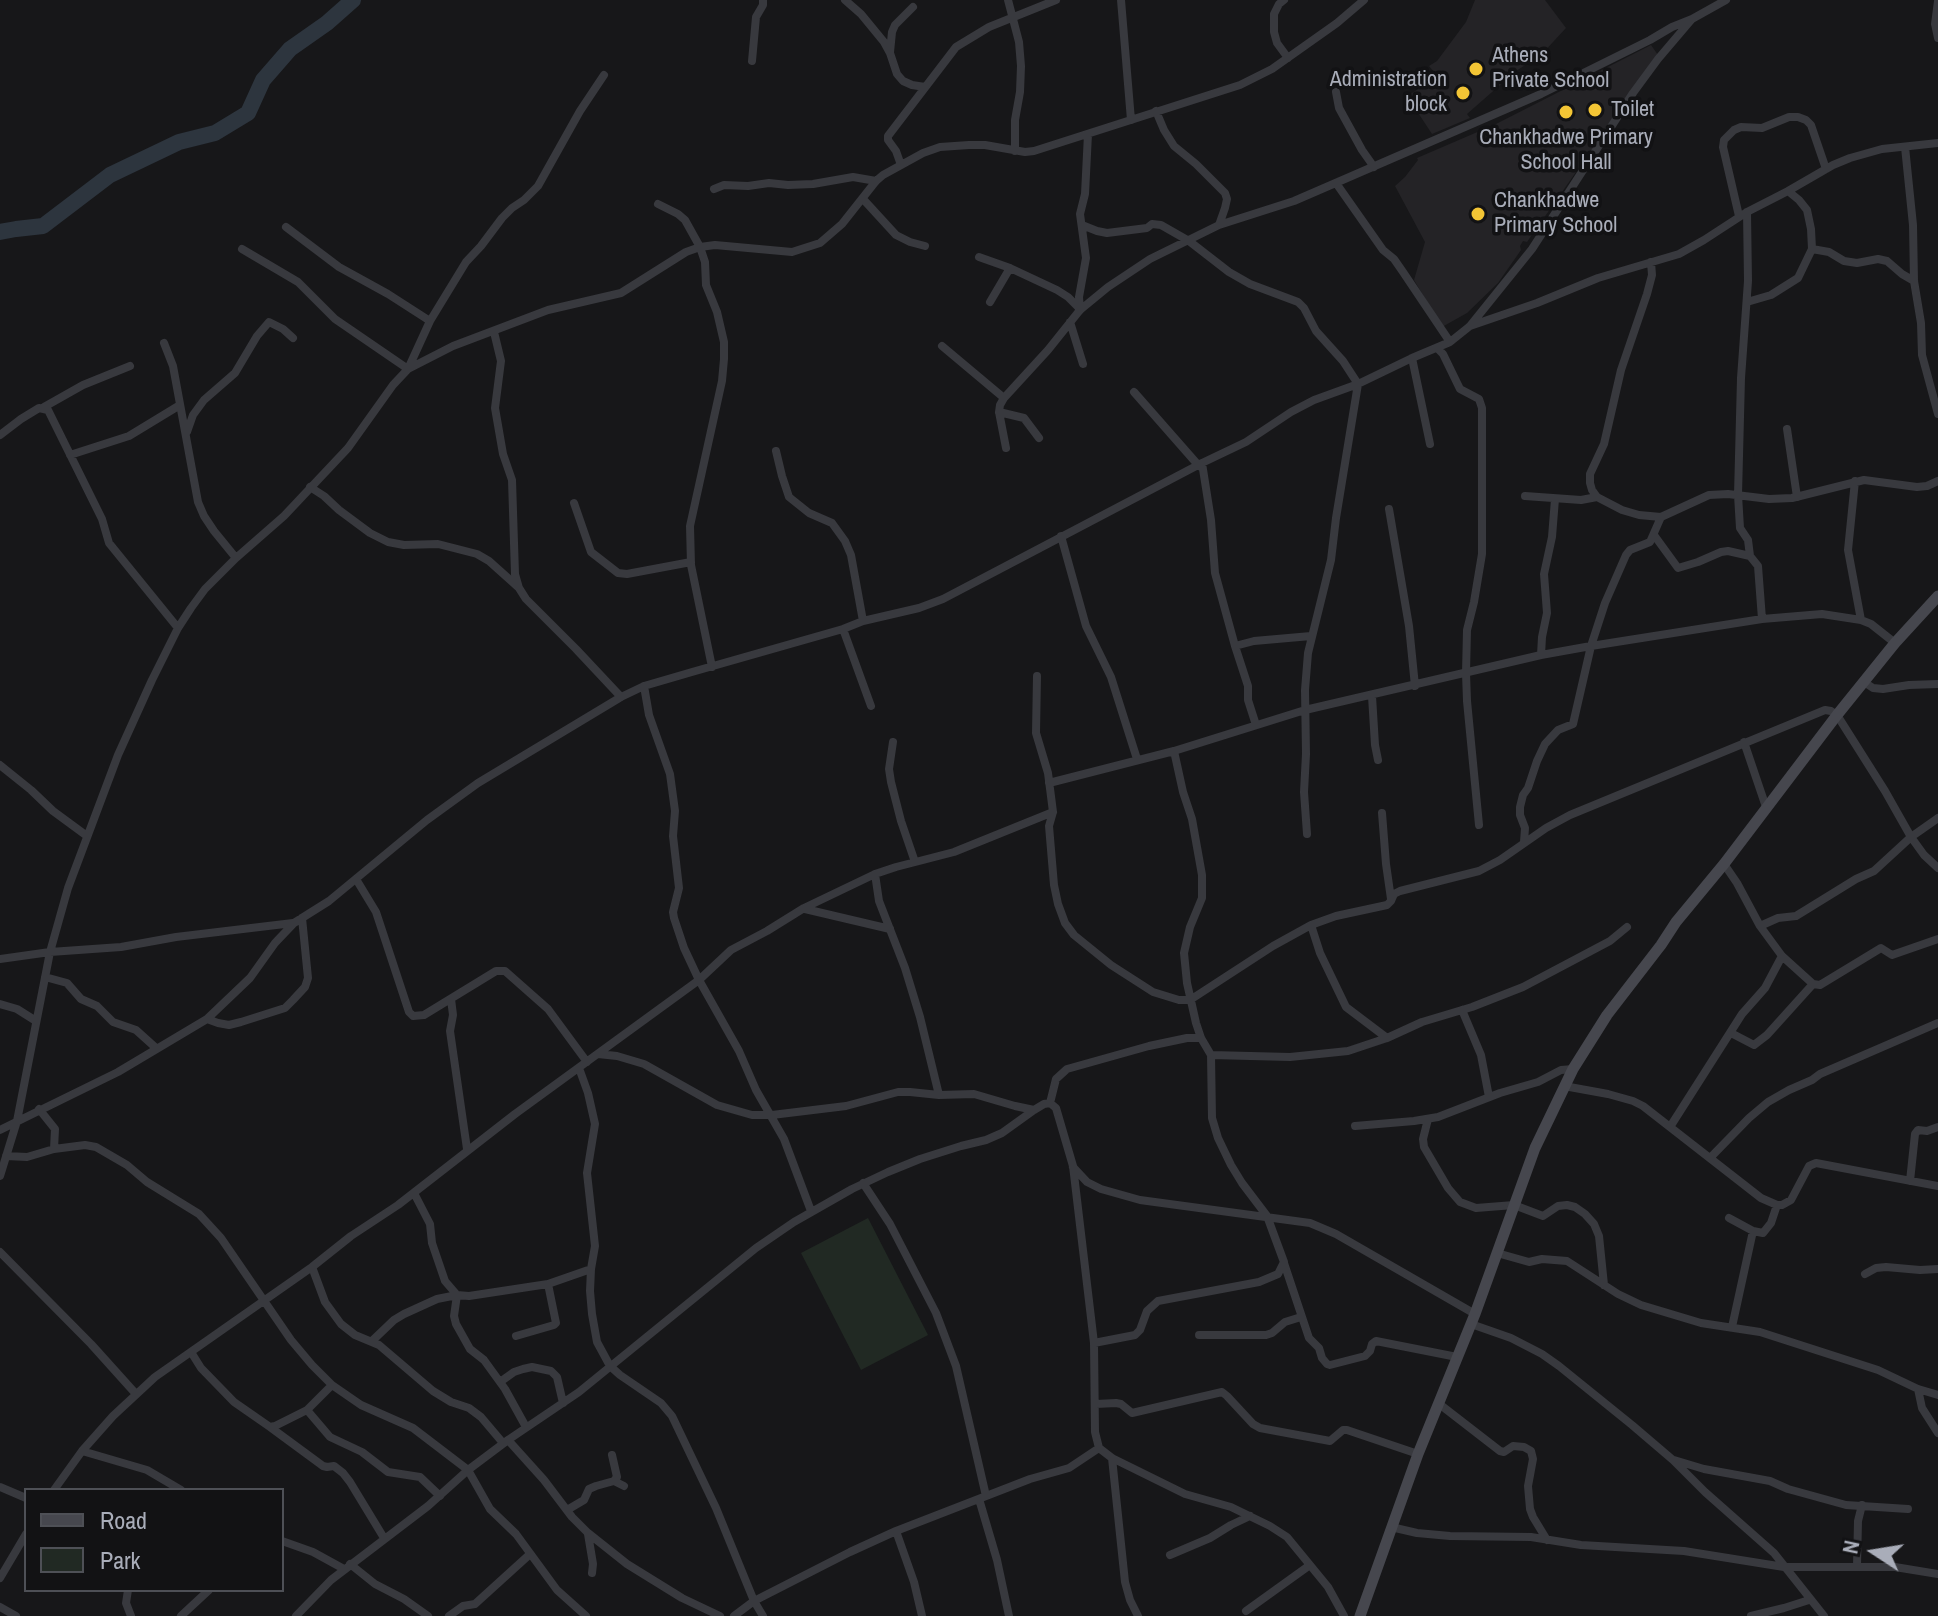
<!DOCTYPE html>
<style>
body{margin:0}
#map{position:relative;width:1938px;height:1616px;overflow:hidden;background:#171719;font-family:"Archivo Narrow",sans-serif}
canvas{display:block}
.legend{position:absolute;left:24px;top:1488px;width:260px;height:104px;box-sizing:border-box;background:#121214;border:2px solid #4e5056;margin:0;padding:10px 14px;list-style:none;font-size:24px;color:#a9adb9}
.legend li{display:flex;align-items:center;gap:16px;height:40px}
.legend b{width:40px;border:2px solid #4e5056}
.north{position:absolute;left:1834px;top:1512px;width:80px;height:80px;-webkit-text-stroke:6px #121214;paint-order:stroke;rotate:282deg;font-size:22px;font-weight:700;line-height:32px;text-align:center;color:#a9adb9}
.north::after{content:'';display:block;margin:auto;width:28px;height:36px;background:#a9adb9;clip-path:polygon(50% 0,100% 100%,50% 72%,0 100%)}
</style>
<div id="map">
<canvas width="1938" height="1616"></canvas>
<ul class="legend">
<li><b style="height:10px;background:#46474e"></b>Road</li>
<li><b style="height:22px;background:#212923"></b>Park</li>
</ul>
<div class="north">N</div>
</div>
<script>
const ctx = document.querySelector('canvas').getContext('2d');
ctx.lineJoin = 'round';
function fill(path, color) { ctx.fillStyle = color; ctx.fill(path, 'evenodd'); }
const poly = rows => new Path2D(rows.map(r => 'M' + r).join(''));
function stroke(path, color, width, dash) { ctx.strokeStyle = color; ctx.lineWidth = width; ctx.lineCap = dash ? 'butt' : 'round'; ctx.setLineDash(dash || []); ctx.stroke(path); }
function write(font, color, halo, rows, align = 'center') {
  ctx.font = font + ' "Archivo Narrow",sans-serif'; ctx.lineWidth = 7; ctx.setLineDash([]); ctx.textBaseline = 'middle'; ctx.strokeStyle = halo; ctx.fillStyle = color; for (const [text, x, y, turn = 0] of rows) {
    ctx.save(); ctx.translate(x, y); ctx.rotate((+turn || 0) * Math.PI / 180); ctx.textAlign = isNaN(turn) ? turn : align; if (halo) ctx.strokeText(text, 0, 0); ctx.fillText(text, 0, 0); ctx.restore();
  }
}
fill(poly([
 [1475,0,1545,0,1566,28,1541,55,1516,71,1467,114,1470,118,1432,134,1407,96,1438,77,1429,66,1437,61,1466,22],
 [1651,45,1658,55,1527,242,1523,241,1520,246,1521,250,1498,283,1467,313,1442,327,1414,280,1425,242,1395,186,1405,177,1418,160,1417,158,1496,124]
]), '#242326');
fill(poly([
 [868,1218,928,1335,861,1370,801,1253]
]), '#212923');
stroke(poly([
 [0,232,16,229,43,226,110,175,179,142,215,133,248,113,263,80,290,49,327,23,353,0]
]), '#2d353e', 16);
stroke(poly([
 [845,0,861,14,884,42,890,53,897,74,903,81,912,85,925,87],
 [1008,0,1019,42,1021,66,1020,92,1015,120,1015,151],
 [1121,0,1131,120],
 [1284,0,1279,4,1274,14,1274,32,1277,43,1288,58],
 [1938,1,1935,24,1938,38],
 [890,52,892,32,895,25,913,7],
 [752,61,756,17,763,5,763,0],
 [1336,92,1339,108,1362,150,1374,167],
 [1156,111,1164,130,1174,146,1196,164,1225,193,1227,199,1225,208,1219,225],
 [1905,147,1913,225,1914,281,1921,323,1922,355,1938,414],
 [901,165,896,151,888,140,888,136,956,47,989,27,1056,0],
 [1336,183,1383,250,1394,259,1403,272,1450,342],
 [714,189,724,185,748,186,769,183,788,185,813,184,853,177,876,181],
 [863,199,896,235,910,242,925,246],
 [658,204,678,214,685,220,700,247,705,262,706,285,717,312,724,342,724,359,722,381,690,526,691,565,712,667],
 [1747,212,1748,281,1741,378,1738,495,1740,528,1748,540,1750,556],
 [1739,216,1723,147,1724,140,1734,130,1741,127,1762,128,1789,117,1798,117,1806,120,1811,125,1826,169],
 [1082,225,1097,231,1107,233,1147,228,1152,224,1161,225,1189,241,1229,272,1250,284,1298,302,1304,308,1316,331,1343,361,1358,384,1336,518,1331,560,1308,653,1305,690,1306,754,1304,792,1307,834],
 [286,227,339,267,388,294,430,321],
 [242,249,298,282,335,319,408,369,430,321,466,262,481,246,502,218,512,208,524,200,538,186,580,111,604,75],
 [1812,249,1829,252,1844,261,1857,263,1878,259,1887,261,1902,274,1914,281],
 [979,257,1010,268,1057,290,1068,297,1080,309],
 [1651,262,1652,275,1647,294,1621,370,1604,444,1590,474,1590,483,1592,490,1597,497,1622,510,1639,515,1661,517,1709,495,1728,494,1769,499,1792,498,1864,480,1917,487,1927,486,1938,481],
 [990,302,1010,268],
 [1747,302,1771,295,1798,278,1812,249,1811,229,1807,210,1799,200,1788,191],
 [1080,310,1079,297,1086,258,1080,214,1085,194,1088,134],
 [1070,322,1083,364],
 [1470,326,1537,303,1598,278,1679,254,1704,240,1747,212,1788,191,1833,165,1850,158,1882,149,1938,143],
 [494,332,501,361,495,408,503,454,512,480,515,574,519,588,526,599,576,649,621,697],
 [164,343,173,366,198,502,204,516,214,531,236,558],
 [942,346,1004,398,1000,405,999,412,1006,448],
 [1437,348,1443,354,1460,389,1479,399,1482,408,1482,554,1474,602,1467,630,1466,673,1467,701,1479,825],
 [1412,358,1430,444],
 [1134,392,1199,466],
 [1004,398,1048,350,1080,310,1108,287,1150,259,1219,225,1294,201,1541,94,1650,40,1672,27,1692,19,1726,0],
 [44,407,83,385,130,366],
 [999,412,1024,418,1039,438],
 [1787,429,1797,497],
 [187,432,193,415,204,400,235,373,257,336,269,322,283,329,293,338],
 [0,435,21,419,39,408,48,410,102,519,109,543,178,628],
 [776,451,782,476,789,497,809,513,832,523,845,541,851,555,863,621],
 [70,455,129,436,180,405],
 [1202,463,1211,520,1215,573,1235,646,1248,686,1248,700,1256,725],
 [1855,481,1848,550,1861,620],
 [310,487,324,496,339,510,370,533,388,542,404,545,438,544,477,554,489,561,518,587],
 [1525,496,1581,500,1597,497],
 [574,503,591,552,618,573,627,574,691,562],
 [1389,509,1409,626,1415,686],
 [1654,535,1678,568,1698,562,1721,552,1728,551,1750,556,1758,566,1762,619],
 [1061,536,1086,626,1111,677,1137,759],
 [843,629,871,706],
 [1235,646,1254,641,1311,636],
 [1541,655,1542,637,1547,613,1544,574,1552,537,1555,499],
 [1037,676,1036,733,1048,773,1053,812,1049,826,1054,885,1058,904,1065,923,1074,935,1111,965,1153,992,1179,1000,1190,1000,1273,946,1311,925,1336,916,1387,905,1391,901,1394,894,1400,891,1479,871,1500,860,1546,828,1570,815,1825,710,1831,711,1837,715,1885,791,1911,837,1924,855,1938,868],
 [1864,682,1873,688,1883,689,1909,685,1938,684],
 [644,686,649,715,670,774,675,811,673,836,679,888,673,912,674,918,684,948,699,980,739,1051,756,1090,784,1139,811,1211],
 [1372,696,1375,745,1378,760],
 [893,742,889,769,891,782,901,821,915,862],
 [1744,742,1766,807],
 [0,765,31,790,53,811,87,836],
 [1049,783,1174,751,1305,710,1541,655,1591,646,1762,619,1822,614,1861,620,1871,624,1895,643],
 [1382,813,1386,864,1391,899],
 [1524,842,1525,828,1520,815,1520,807,1523,795,1528,788,1537,761,1545,744,1558,730,1573,724,1591,646,1605,603,1626,555,1630,550,1650,542,1661,517],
 [1724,864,1737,883,1760,926,1782,956,1813,984,1820,985,1881,948,1892,955,1938,939],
 [875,874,879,901,905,968,920,1017,939,1095],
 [356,879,376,912,409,1012,413,1016,424,1015,496,971,505,971,548,1009,587,1062],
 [805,909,890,929],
 [1311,925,1320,953,1346,1007,1387,1038],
 [1760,926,1778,918,1796,916,1856,879,1874,871,1911,837,1938,818],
 [0,959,50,952,121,947,176,937,293,923],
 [45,977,67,983,81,999,97,1006,113,1022,136,1030,156,1048],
 [451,999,453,1015,450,1031,467,1149],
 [0,1004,17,1009,36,1021],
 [1462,1010,1481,1055,1489,1097],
 [207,1019,218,1023,229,1025,241,1022,285,1008,293,1000,305,987,308,978,302,918],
 [1731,1033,1754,1045,1767,1035,1813,984],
 [598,1054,617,1056,644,1064,717,1105,752,1115,772,1115,846,1106,898,1092,910,1092,939,1095,974,1094,1015,1106,1034,1110],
 [1211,1055,1290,1057,1348,1051,1387,1038,1422,1022,1472,1007,1523,987,1610,941,1627,927],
 [579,1068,588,1093,595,1124,587,1173,595,1246,591,1269,590,1291,592,1314,597,1342,610,1366,620,1375,661,1403,672,1416,716,1508,754,1601,763,1616],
 [1564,1086,1608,1094,1633,1101,1643,1106,1761,1198,1777,1205,1782,1205,1791,1200,1809,1166,1816,1163,1938,1186],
 [1050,1103,1056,1079,1067,1069,1149,1046,1187,1038,1201,1038],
 [39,1109,55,1129,54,1149],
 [1428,1119,1423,1139,1424,1147,1448,1188,1460,1202,1476,1208,1514,1205,1543,1216,1558,1206,1567,1205,1575,1207,1585,1214,1594,1224,1599,1236,1604,1285],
 [1355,1126,1414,1121,1438,1117,1500,1093,1538,1082,1561,1070,1573,1069],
 [1670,1127,1742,1014,1765,988,1782,956],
 [0,1130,118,1072,207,1019,250,978,275,943,294,923,329,901,427,820,478,783,621,697,644,686,692,672,843,629,863,621,919,608,943,599,1202,463,1246,442,1291,412,1314,400,1358,384,1412,358,1450,342,1470,326,1532,249,1633,93,1658,59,1692,19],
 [6,1156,27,1157,54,1149,85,1145,96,1147,127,1165,147,1182,199,1214,221,1238,291,1340,312,1365,332,1385,361,1405,413,1428,468,1470,490,1509,516,1534,557,1590,586,1616],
 [1710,1158,1749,1118,1768,1102,1789,1090,1812,1080,1820,1074,1938,1023],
 [1073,1167,1087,1182,1101,1189,1140,1200,1310,1223,1336,1234,1475,1314],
 [0,1176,17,1121,50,952,68,888,118,755,152,680,178,628,191,608,205,589,236,558,284,516,348,448,393,385,408,369,453,346,548,310,621,293,686,252,700,247,715,245,792,252,820,243,842,224,876,181,883,175,923,153,940,147,969,145,985,145,1025,152,1034,151,1240,85,1272,69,1337,23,1364,0],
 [1910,1181,1915,1134,1918,1130,1927,1131,1938,1127],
 [863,1183,890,1224,936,1313,956,1366,986,1496],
 [414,1193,430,1224,432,1243,445,1281,457,1295,469,1296,548,1284,591,1269],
 [1729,1218,1753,1231,1763,1233,1771,1223,1777,1205],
 [0,1252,91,1344,136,1394],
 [1497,1253,1529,1262,1542,1259,1567,1261,1618,1294,1641,1305,1701,1323,1760,1332,1878,1370,1918,1389,1938,1395],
 [1284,1263,1309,1338,1319,1348,1322,1358,1327,1364,1330,1365,1365,1356,1370,1351,1372,1344,1376,1341,1457,1357],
 [312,1267,325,1302,341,1324,355,1335,379,1345,433,1391,451,1402,469,1408,481,1417,503,1443],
 [1865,1274,1876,1268,1886,1267,1920,1270,1938,1269],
 [1471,1324,1511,1338,1542,1354,1559,1366,1632,1425,1673,1460,1705,1492,1774,1553,1824,1616],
 [1732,1327,1753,1231],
 [1199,1335,1266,1335,1272,1333,1285,1322,1301,1317],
 [516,1336,554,1325,556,1323,548,1284],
 [372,1341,394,1320,404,1314,437,1299,457,1295,454,1316,456,1324,470,1349,484,1360,505,1389,526,1427],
 [1094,1343,1135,1335,1140,1330,1147,1311,1158,1301,1259,1282,1278,1274,1284,1262,1267,1216,1242,1183,1231,1165,1218,1138,1212,1118,1211,1055,1201,1038,1196,1023,1187,983,1184,953,1190,927,1202,898,1202,875,1192,819,1183,792,1174,751],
 [191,1352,201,1368,234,1402,270,1427,275,1426,307,1410,332,1385],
 [500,1382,514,1372,523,1369,532,1367,551,1371,557,1377,563,1403],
 [1918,1389,1922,1408,1938,1433],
 [1438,1403,1500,1451,1504,1452,1513,1446,1524,1447,1531,1451,1533,1459,1528,1486,1530,1509,1533,1517,1547,1540],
 [1096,1404,1116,1403,1121,1404,1132,1413,1222,1392,1227,1396,1253,1424,1260,1428,1330,1441,1343,1430,1347,1430,1418,1454],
 [307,1410,330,1437,362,1452,388,1472,420,1477,440,1496],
 [270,1427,323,1466,327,1467,334,1466,343,1473,350,1482,384,1538],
 [508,1440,544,1480,572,1517,588,1533,627,1564,682,1598,720,1616],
 [82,1451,147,1470,181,1490],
 [612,1455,617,1477,614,1481],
 [1112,1458,1125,1582,1130,1600,1138,1616],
 [1674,1460,1704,1469,1770,1481,1788,1489,1846,1505,1908,1509],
 [0,1487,26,1498],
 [54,1490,82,1451,113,1416,155,1377,312,1267,351,1236,398,1205,515,1114,699,980,731,950,767,931,804,908,875,874,896,867,954,852,1053,812],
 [979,1499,997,1560,1009,1616],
 [567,1510,584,1500,589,1489,596,1486,614,1481,624,1486],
 [1391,1527,1417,1533,1450,1536,1531,1537,1581,1545,1684,1551,1784,1567,1895,1567,1938,1574],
 [896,1531,914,1582,922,1616],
 [588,1534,593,1564,592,1573],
 [282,1541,313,1552,344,1569],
 [1170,1555,1210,1538,1231,1525,1250,1516],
 [350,1564,375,1584,404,1599,428,1616],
 [1857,1566,1858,1521,1862,1505],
 [0,1578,26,1534],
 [128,1590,126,1603,131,1616],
 [0,1607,16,1616],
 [1246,1611,1310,1565],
 [181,1616,209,1590],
 [296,1616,331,1580,428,1506,468,1470,508,1440,579,1392,756,1248,794,1222,852,1189,888,1172,920,1159,961,1146,986,1140,1002,1133,1034,1110,1044,1104,1050,1103,1056,1108,1073,1166,1094,1343,1095,1432,1099,1448,1112,1458,1185,1494,1231,1507,1270,1526,1287,1537,1328,1587,1344,1616],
 [449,1616,463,1606,475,1604,529,1555],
 [734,1616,754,1601,850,1552,896,1531,1030,1479,1069,1468,1099,1448],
 [1751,1616,1784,1608,1809,1600]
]), '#38393e', 8);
stroke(poly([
 [1360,1616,1418,1454,1475,1314,1535,1148,1573,1069,1607,1015,1661,945,1676,922,1724,864,1837,715,1895,643,1938,596]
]), '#46474e', 11);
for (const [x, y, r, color] of [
 [1476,69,8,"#f3c535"],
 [1463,93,8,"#f3c535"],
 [1595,110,8,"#f3c535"],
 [1566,112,8,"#f3c535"],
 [1478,214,8,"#f3c535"]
]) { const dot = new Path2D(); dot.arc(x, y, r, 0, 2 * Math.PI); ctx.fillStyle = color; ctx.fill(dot); stroke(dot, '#121214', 3); }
write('22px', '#a9adb9', '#121214', [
 ["Athens",1492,56],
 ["Private School",1492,81],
 ["Administration",1447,80,"right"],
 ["block",1447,105,"right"],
 ["Toilet",1611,110],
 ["Chankhadwe Primary",1566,138,"center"],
 ["School Hall",1566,163,"center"],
 ["Chankhadwe",1494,201],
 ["Primary School",1494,226]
], 'left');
</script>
